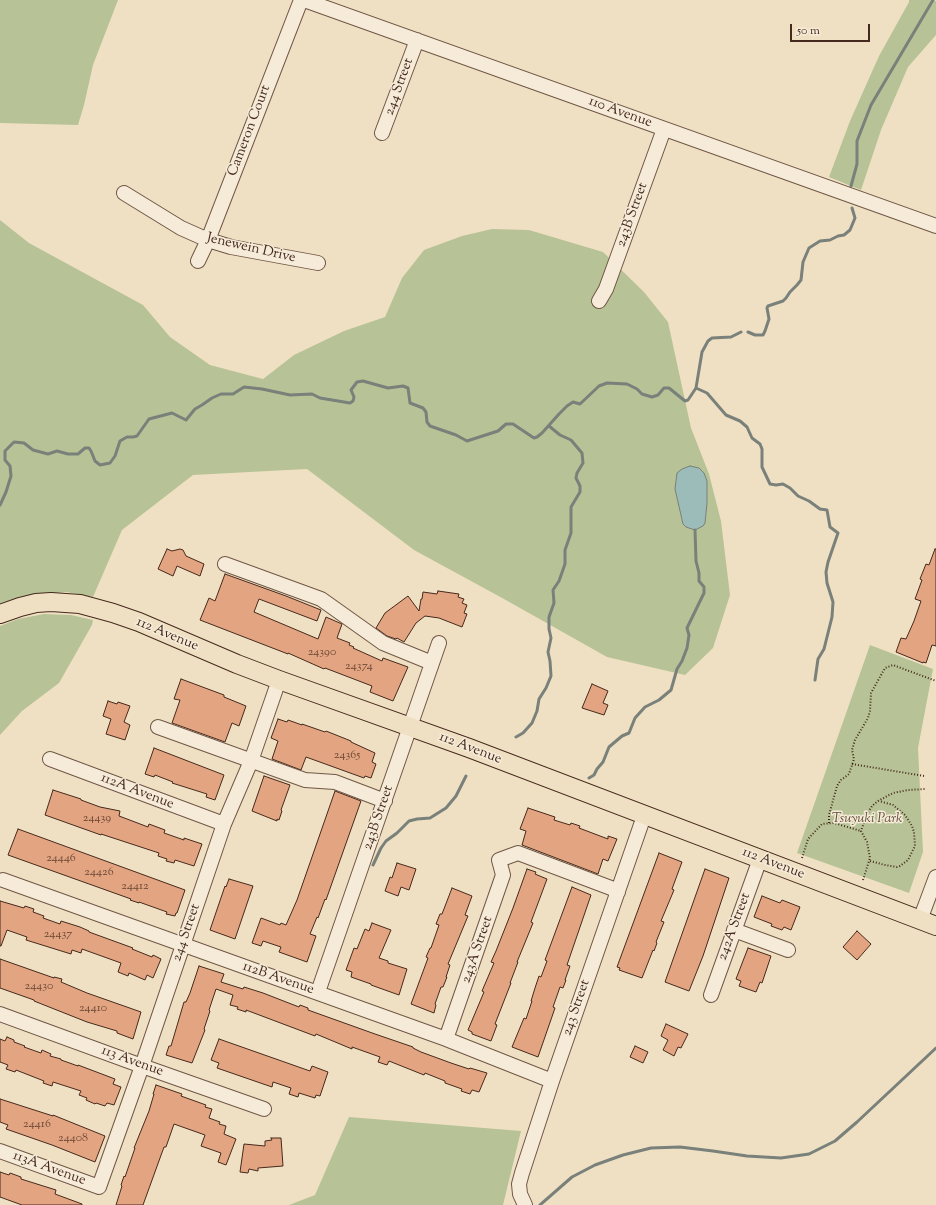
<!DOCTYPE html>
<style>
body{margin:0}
#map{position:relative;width:936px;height:1205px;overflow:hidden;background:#f0e0c3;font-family:"Sorts Mill Goudy",serif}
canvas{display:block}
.scale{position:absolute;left:790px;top:24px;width:80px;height:18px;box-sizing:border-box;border:2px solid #45291c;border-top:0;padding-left:5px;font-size:12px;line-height:14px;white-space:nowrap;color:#45291c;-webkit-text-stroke:3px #f5ebd8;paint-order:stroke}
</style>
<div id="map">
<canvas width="936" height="1205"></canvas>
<div class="scale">50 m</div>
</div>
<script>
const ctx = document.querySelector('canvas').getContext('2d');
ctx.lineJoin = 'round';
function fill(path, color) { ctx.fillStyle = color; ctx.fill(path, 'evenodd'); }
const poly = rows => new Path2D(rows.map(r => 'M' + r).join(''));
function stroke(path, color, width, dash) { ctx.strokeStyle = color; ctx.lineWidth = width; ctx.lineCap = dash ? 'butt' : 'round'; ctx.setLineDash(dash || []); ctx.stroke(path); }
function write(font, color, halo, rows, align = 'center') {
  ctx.font = font + ' "Sorts Mill Goudy",serif'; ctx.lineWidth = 3; ctx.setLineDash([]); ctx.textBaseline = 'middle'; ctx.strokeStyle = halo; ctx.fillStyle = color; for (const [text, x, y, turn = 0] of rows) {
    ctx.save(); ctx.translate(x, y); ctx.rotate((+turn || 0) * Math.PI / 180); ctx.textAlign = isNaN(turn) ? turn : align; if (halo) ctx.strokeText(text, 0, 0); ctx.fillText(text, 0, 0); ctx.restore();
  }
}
fill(poly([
 [0,0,118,0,93,65,84,105,78,125,0,123],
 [909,0,933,0,936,1,936,35,908,67,881,130,861,190,829,177,850,121,879,56,909,2],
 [0,220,29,243,143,305,170,337,210,365,263,379,294,355,344,331,385,317,402,278,424,250,462,236,492,229,529,230,603,252,644,292,668,322,691,428,709,474,721,521,730,595,713,648,685,675,607,657,504,599,414,550,307,469,193,475,122,530,93,597,66,592,30,596,0,604],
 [44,614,71,615,93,620,92,625,59,683,22,711,0,735,0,626,18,619],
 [870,645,933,669,918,748,923,852,909,893,797,853],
 [349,1117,521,1131,503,1205,289,1205,315,1195]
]), '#b7c396');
const water = poly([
 [690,466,699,468,704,473,707,481,707,503,705,523,703,526,695,530,686,527,683,524,675,489,677,473,682,469,690,466]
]);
fill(water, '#9bbcb9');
stroke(water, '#79817a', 1);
stroke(poly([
 [851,186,857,164,857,141,871,105,933,0],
 [748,332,755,335,763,335,765,331,769,319,767,308,768,306,783,301,786,298,790,292,797,285,801,280,803,262,809,248,820,241,830,240,838,236,844,235,850,230,855,218,852,208],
 [696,388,707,393,726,415,740,421,747,427,752,438,760,444,762,449,762,467,770,484,776,485,783,484,790,488,798,496,809,501,820,509,827,510,830,527,838,533,828,562,826,572,827,583,833,602,832,617,824,649,818,659,815,680],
 [0,505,6,492,11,476,10,466,5,460,5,451,14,442,24,443,33,450,48,454,57,451,68,454,78,454,85,448,89,448,91,451,95,461,100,465,110,463,115,456,120,441,127,437,133,437,137,436,149,419,172,413,186,420,195,409,202,405,212,398,221,394,233,394,244,387,262,389,290,395,312,394,320,398,350,403,353,401,354,397,351,390,357,382,363,381,388,388,403,386,408,388,410,403,423,408,426,412,427,422,430,426,456,435,467,441,498,431,506,424,513,424,534,438,537,437,542,433,559,414,567,406,573,402,580,404,599,386,607,383,627,384,637,389,642,394,652,397,658,395,664,388,669,388,685,401,688,400,696,388,702,352,708,341,712,338,731,337,741,332],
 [516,737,523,733,532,723,537,711,539,699,546,688,551,676,550,661,548,652,551,638,549,629,549,617,554,603,553,590,559,581,565,564,565,550,571,533,571,507,580,492,580,486,576,478,577,473,583,463,582,453,571,440,560,435,549,426],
 [589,778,594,775,597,769,603,762,609,747,622,736,629,733,635,718,645,707,659,700,671,690,677,669,682,661,687,648,689,635,687,628,704,593,704,587,699,581,699,573,696,561,695,530],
 [373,865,381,848,386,841,397,833,409,821,417,819,430,818,446,808,456,796,466,776],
 [540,1205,572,1177,595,1165,623,1155,651,1148,680,1147,713,1151,747,1156,781,1158,809,1154,835,1141,857,1122,936,1048]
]), '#79817a', 3);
const building = poly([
 [167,549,172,551,180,549,183,550,186,556,204,564,200,576,177,566,173,576,158,569,167,549],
 [935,549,936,549,936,646,932,645,926,663,923,662,923,663,896,652,901,638,906,639,914,621,921,601,915,599,922,580,920,579,926,564,929,565,935,549],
 [225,574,286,596,321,610,317,621,259,599,254,612,318,639,326,617,342,624,337,638,350,643,349,645,354,647,353,648,382,661,383,658,408,667,393,701,370,692,372,686,325,668,324,669,288,653,288,654,200,620,209,598,215,601,225,574],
 [438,591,459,594,458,597,464,599,462,603,467,605,464,613,467,614,462,627,439,618,425,616,416,623,404,642,397,638,396,639,387,636,376,628,385,613,408,596,419,611,421,599,422,599,423,592,437,594,438,591],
 [181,679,224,695,224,697,246,706,239,726,232,723,225,742,172,723,180,700,174,699,181,679],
 [592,684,608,691,603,703,608,705,604,715,582,708,592,684],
 [108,701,117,704,118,702,130,706,124,722,130,725,125,740,106,734,111,719,103,716,108,701],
 [278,719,287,722,288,720,302,725,302,724,325,732,326,731,351,741,351,742,375,753,372,762,376,764,371,778,365,776,364,778,306,757,301,770,272,759,278,741,271,738,278,719],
 [154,748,224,775,215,800,206,797,207,794,172,783,173,782,155,775,154,777,145,774,154,748],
 [264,776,290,785,281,810,282,811,279,820,277,819,277,821,252,811,264,776],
 [53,790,81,799,81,800,100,807,120,811,119,816,127,819,148,827,149,824,165,830,164,833,184,840,184,838,202,844,194,866,175,860,174,863,166,861,167,859,158,856,159,853,101,834,101,835,45,815,53,790],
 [335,791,361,801,326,900,325,899,318,918,317,917,310,934,316,936,307,962,279,952,281,947,263,941,261,946,252,943,261,918,280,925,281,923,286,925,297,900,335,791],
 [528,808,555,817,554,820,570,825,571,823,580,826,579,828,608,839,608,836,617,839,608,861,603,859,598,874,522,845,526,831,520,829,528,808],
 [18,829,185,890,177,913,176,913,175,916,166,914,167,912,139,902,139,903,130,900,131,899,8,855,18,829],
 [659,853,682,862,672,889,674,890,661,921,664,922,656,942,657,943,654,951,653,950,642,978,619,970,620,968,617,967,659,853],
 [397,863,416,869,409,890,401,887,398,896,385,891,390,877,392,878,397,863],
 [527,869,536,872,535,874,547,879,531,922,533,923,517,962,518,962,510,983,511,983,495,1024,497,1025,491,1041,472,1034,472,1032,468,1030,484,992,482,991,494,963,491,962,496,951,513,908,527,869],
 [705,869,729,878,703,956,689,991,665,982,705,869],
 [229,879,253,886,235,939,210,930,225,886,226,887,229,879],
 [572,887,591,895,567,965,570,966,565,980,566,980,563,988,560,987,553,1007,555,1008,538,1057,512,1047,524,1018,526,1019,532,1001,531,1001,535,988,539,976,541,977,547,961,545,960,572,887],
 [452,888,472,896,465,915,468,916,448,964,450,965,446,977,447,977,443,987,441,987,435,1004,436,1005,434,1013,411,1004,428,958,426,957,430,948,431,948,439,925,436,924,440,914,442,914,452,888],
 [762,896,780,903,782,900,800,907,791,930,784,927,782,930,771,926,772,924,754,917,762,896],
 [0,901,24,908,25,906,34,909,33,912,44,916,43,918,60,924,61,921,80,927,89,931,89,932,133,948,132,949,152,957,153,955,161,959,153,978,147,975,145,980,129,973,128,976,118,972,121,963,82,949,81,953,72,950,71,954,26,940,27,937,7,930,1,946,0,946,0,901],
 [372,923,391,930,379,958,388,961,388,963,407,969,399,995,371,985,371,984,351,977,352,972,346,970,354,948,357,949,365,929,369,931,372,923],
 [857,931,871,944,857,960,843,947,857,931],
 [748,948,771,956,762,983,760,982,756,992,739,986,741,981,736,979,748,948],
 [0,959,54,978,54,977,62,979,61,982,87,993,141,1012,133,1039,117,1033,117,1031,87,1022,34,1001,34,1000,0,988,0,959],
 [199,966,224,974,221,982,243,989,244,987,263,993,299,1007,300,1005,308,1008,308,1010,375,1034,413,1047,413,1048,421,1052,451,1063,469,1069,470,1068,487,1073,479,1092,472,1090,470,1094,461,1091,462,1089,445,1083,445,1081,425,1073,424,1075,389,1061,387,1065,378,1062,380,1057,352,1047,352,1049,316,1034,315,1036,246,1010,246,1012,237,1009,238,1007,230,1005,233,995,216,989,209,1010,210,1011,204,1029,205,1030,192,1063,166,1055,169,1046,171,1046,184,1002,186,1002,190,993,199,966],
 [666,1024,688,1034,681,1048,678,1047,674,1056,663,1050,668,1040,661,1036,666,1024],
 [7,1037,14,1040,14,1042,25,1046,24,1047,41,1053,42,1050,51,1054,50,1056,61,1059,61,1060,78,1066,78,1065,115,1079,113,1084,121,1087,114,1105,107,1103,105,1106,96,1103,95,1104,86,1100,87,1098,79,1095,81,1091,53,1082,52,1086,43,1083,44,1081,16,1070,15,1072,6,1069,8,1065,0,1062,0,1039,5,1041,7,1037],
 [219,1039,310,1071,312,1066,328,1072,320,1096,316,1095,315,1098,299,1093,298,1097,289,1094,291,1088,273,1082,272,1087,217,1068,219,1063,211,1060,219,1039],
 [635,1046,648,1052,643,1063,630,1057,635,1046],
 [156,1085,182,1094,181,1096,206,1105,205,1107,212,1109,209,1118,220,1122,219,1124,226,1126,224,1134,236,1139,226,1165,218,1162,221,1153,201,1146,205,1135,174,1124,166,1147,164,1147,143,1205,116,1205,122,1186,121,1185,124,1176,125,1177,135,1148,134,1148,149,1111,154,1094,153,1094,156,1085],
 [0,1099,53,1116,53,1115,105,1136,95,1162,52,1145,6,1129,8,1125,0,1122,0,1099],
 [271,1138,281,1138,283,1166,258,1168,258,1171,249,1169,248,1173,240,1172,244,1144,265,1146,265,1141,272,1140,271,1138],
 [0,1172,9,1175,10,1173,21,1177,21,1179,56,1190,55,1194,82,1204,82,1205,22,1205,0,1197,0,1172]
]);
fill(building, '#e3a481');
stroke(building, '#45291c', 1);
const minor = poly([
 [304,0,936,226],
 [382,133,417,40],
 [124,193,181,228,208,240,231,247,318,263],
 [198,261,208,240,301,0],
 [599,301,606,289,664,129],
 [225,564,321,599,383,643,432,663],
 [158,727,305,780,335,782,385,801],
 [50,759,224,824],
 [3,880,446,1039,552,1081],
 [920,920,936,877],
 [734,930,788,950],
 [318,992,439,643],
 [711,995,760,859],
 [0,1014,142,1066,264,1109],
 [446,1039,503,875,499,860,518,853,611,888,618,892],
 [0,1151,99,1187,142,1066,224,824,251,761,279,680],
 [525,1205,520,1194,519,1184,522,1173,552,1081,644,816]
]);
const major = poly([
 [0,614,20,607,36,603,51,602,80,604,113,613,139,622,237,664,279,680,469,748,936,926]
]);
stroke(minor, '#705746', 16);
stroke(major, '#45291c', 20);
stroke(poly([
 [852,764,924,776],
 [829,823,829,815,837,786,841,780,849,774,854,759,852,750,855,740,868,718,870,711,871,693,885,668,893,665,936,681],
 [802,858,808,839,822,824,834,823,861,831],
 [870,861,885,865,897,867,900,866,908,860,915,846,914,832,912,826,905,815,893,805,879,801],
 [863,880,870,858,867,842,861,831,867,814,872,806,878,801,893,793,908,790,925,789]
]), '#45291c', 2, [1, 2]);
stroke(minor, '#f5ebd8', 14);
stroke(major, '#f0e0c3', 18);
write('12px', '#6c4835', null, [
 ["24390",322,653],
 ["24374",359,667],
 ["24365",347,756],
 ["24439",97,819],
 ["24446",61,859],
 ["24426",99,873],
 ["24412",135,887],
 ["24437",58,935],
 ["24430",39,987],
 ["24410",93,1009],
 ["24416",37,1125],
 ["24408",73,1139]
]);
write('14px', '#45291c', '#f5ebd8', [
 ["244 Street",400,87,-70],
 ["110 Avenue",620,113,20],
 ["Cameron Court",250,131,-69],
 ["243B Street",633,215,-70],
 ["Jenewein Drive",251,249,13],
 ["112 Avenue",167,635,23],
 ["112 Avenue",470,749,21],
 ["112A Avenue",137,792,21],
 ["243B Street",379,818,-71],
 ["112 Avenue",773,864,21],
 ["242A Street",735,927,-70],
 ["244 Street",187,933,-71],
 ["243A Street",478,950,-71],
 ["112B Avenue",278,979,19],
 ["243 Street",577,1008,-71],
 ["113 Avenue",132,1062,20],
 ["113A Avenue",49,1169,20]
]);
write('italic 14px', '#62503a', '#f5ebd8', [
 ["Tsuyuki Park",867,820]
]);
</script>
